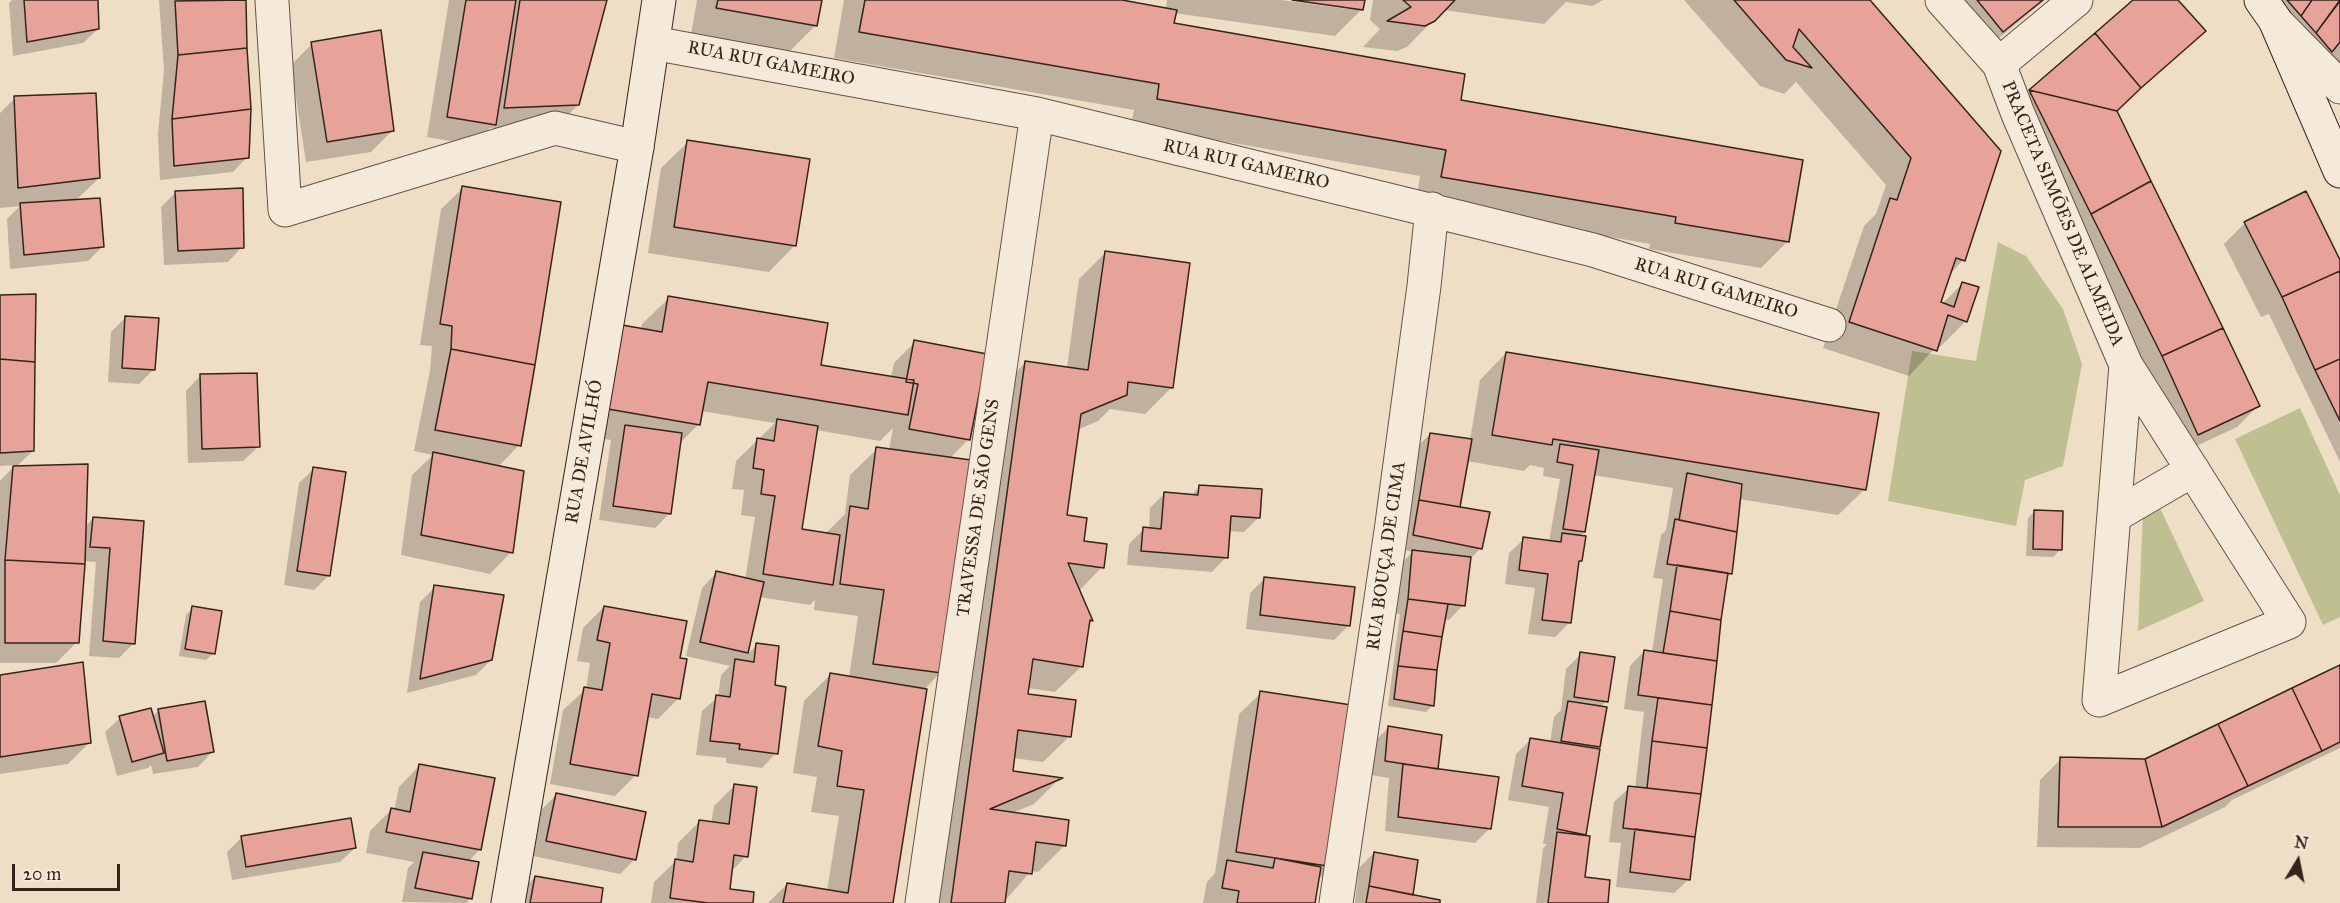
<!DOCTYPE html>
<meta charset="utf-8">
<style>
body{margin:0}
#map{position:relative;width:2340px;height:903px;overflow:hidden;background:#efdec6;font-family:"IM FELL Great Primer",serif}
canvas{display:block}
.north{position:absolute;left:2268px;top:831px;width:60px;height:60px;-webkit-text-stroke:4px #f5eada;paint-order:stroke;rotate:10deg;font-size:16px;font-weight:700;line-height:24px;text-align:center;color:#35231c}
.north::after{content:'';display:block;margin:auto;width:21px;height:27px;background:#35231c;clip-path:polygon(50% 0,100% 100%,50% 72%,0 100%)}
.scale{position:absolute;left:12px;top:864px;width:108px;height:27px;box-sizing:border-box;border:3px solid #35231c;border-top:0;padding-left:8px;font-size:18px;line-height:21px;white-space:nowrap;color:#35231c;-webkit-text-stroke:4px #f5eada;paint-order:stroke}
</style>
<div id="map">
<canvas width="2340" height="903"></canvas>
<div class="north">N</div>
<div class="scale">20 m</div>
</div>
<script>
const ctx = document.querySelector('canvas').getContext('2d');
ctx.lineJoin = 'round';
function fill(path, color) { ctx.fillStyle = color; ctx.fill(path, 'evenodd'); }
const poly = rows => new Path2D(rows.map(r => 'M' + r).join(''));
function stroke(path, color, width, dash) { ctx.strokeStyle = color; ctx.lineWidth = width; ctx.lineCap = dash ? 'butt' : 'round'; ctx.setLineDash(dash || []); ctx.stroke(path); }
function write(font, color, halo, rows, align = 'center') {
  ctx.font = font + ' "IM FELL Great Primer",serif'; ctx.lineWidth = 5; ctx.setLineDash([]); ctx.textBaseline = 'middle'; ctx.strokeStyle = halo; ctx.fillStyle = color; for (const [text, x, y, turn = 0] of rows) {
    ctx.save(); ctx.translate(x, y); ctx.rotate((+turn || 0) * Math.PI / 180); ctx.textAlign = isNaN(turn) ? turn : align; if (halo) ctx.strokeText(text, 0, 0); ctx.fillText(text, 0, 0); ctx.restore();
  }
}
fill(poly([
 [1998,242,2026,256,2063,309,2082,364,2063,466,2025,480,2016,526,1888,501,1912,351,1976,361],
 [2300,408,2340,495,2340,617,2323,625,2235,439],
 [2160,508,2204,601,2138,631,2143,511]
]), '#bfc091');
fill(poly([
 [12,0,97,0,98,29,83,43,13,56,9,3],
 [159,0,245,0,249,109,247,157,233,172,160,180,158,134,164,70],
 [449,0,606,0,578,105,557,126,490,128,473,145,427,137],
 [697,0,821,0,816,25,790,51,691,34],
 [844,0,1113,0,1166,9,1167,0,1281,0,1348,9,1351,7,1303,0,1366,0,1362,4,1362,9,1335,36,1174,13,1173,24,1459,101,1787,242,1761,268,1649,249,1650,244,1416,203,1420,176,1131,125,1134,110,834,58],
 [1373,0,1603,0,1592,6,1566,2,1544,24,1443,10,1407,47,1397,51,1363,47,1380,29,1370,20],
 [1684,0,1868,0,1963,260,1948,276,1939,303,1942,304,1962,284,1966,321,1940,347,1937,346,1909,376,1823,348,1864,226,1876,214,1886,185,1796,82,1784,94,1760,86],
 [1939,0,2045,0,1982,52],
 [2136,0,2176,0,2204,31,2116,111,2258,406,2237,427,2177,455,2009,112,2030,91],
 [2268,0,2340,0,2340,89],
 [312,44,392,131,371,152,306,162,291,65],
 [15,98,99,178,75,201,102,247,88,261,10,269,7,219,20,206,0,208,0,113],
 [688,142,795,245,769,272,648,253,661,168],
 [463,188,519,445,498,467,511,552,490,574,401,555,412,475,433,455,414,451,430,371,432,346,420,345,441,209],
 [175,193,242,247,228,262,164,265,161,207],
 [2245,223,2340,264,2340,462,2269,314,2261,317,2224,244],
 [1105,253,1172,387,1145,414,1110,409,1098,421,1077,430,1066,517,1102,567,1079,591,1092,621,1087,625,1082,666,1055,692,1027,688,1026,695,1070,736,1043,762,1013,758,1011,772,1059,779,1034,804,1012,813,1064,846,1038,872,1031,871,1003,903,929,903,999,389,1026,362,1067,368,1079,279],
 [0,296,33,451,16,467,85,527,93,518,143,522,134,643,119,658,89,656,96,562,83,561,77,642,56,663,0,663,0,481,15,465,0,466],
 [669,298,819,366,891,378,894,363,915,342,969,439,949,459,941,672,924,690,891,903,768,903,787,884,827,891,839,816,811,812,817,777,793,773,804,701,830,675,849,678,858,616,814,610,815,600,810,605,759,597,746,655,757,645,773,687,776,753,762,768,726,763,726,758,696,755,702,711,718,697,721,675,730,666,686,656,702,588,716,573,745,580,755,517,741,515,744,490,732,489,736,461,775,423,701,411,699,424,679,444,670,513,655,528,599,520,611,440,582,436,641,330,642,324],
 [893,428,889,450,877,449,850,475,845,514,825,534,801,530,816,430,880,441],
 [126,317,154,369,139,384,108,382,111,332],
 [1506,353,1865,489,1838,515,1739,499,1731,573,1726,578,1720,620,1689,879,1674,893,1616,887,1621,843,1609,842,1614,802,1629,788,1635,788,1644,712,1624,709,1630,666,1644,651,1652,652,1663,579,1653,578,1661,535,1666,530,1673,488,1593,475,1584,532,1579,537,1581,561,1577,564,1569,623,1555,637,1528,634,1535,588,1505,584,1509,553,1524,539,1549,542,1560,479,1543,476,1544,468,1530,465,1524,471,1467,461,1459,508,1481,548,1469,560,1463,605,1449,620,1444,619,1435,670,1433,705,1426,712,1388,706,1400,614,1394,613,1398,566,1413,552,1400,549,1415,449,1430,434,1470,440,1480,380],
 [200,376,258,447,243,461,188,463,186,391],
 [314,469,329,575,314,590,284,585,299,483],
 [1199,487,1258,518,1244,532,1228,531,1226,557,1212,572,1127,565,1129,544,1144,529,1149,529,1150,508,1165,493,1191,496],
 [2035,511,2060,550,2053,557,2026,556,2028,518],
 [1265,578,1349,625,1334,640,1246,629,1250,593],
 [435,587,491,660,476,675,407,693,420,602],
 [604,607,678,659,679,698,658,719,647,717,636,775,615,796,550,784,563,710,586,689,590,663,577,661,583,628],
 [193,608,214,653,206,660,179,656,186,615],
 [1581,654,1607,701,1600,707,1599,747,1595,750,1585,834,1582,837,1583,878,1606,903,1536,903,1543,849,1547,844,1543,844,1549,807,1508,800,1516,754,1530,740,1550,743,1554,717,1561,710,1566,669],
 [2340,666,2340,748,2232,800,2225,807,2140,848,2037,847,2040,780,2061,759,2145,760],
 [0,676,89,743,68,764,0,774],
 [1261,693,1332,866,1317,881,1313,903,1203,903,1207,882,1215,873,1239,714],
 [159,710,212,752,198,767,153,774,151,765,148,768,117,776,105,732,120,718,152,717],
 [1388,728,1436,770,1490,828,1475,843,1385,831,1389,778,1371,775,1374,742],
 [420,765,480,849,468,862,471,898,466,903,402,902,408,868,414,862,366,853,370,831,391,810,394,811,399,787],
 [735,785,746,856,731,872,728,891,751,903,651,903,654,882,676,861,678,843,699,822,711,824,714,806],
 [557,794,635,859,620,874,533,856,542,809],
 [242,837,355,848,340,862,232,880,227,852],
 [1374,853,1411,896,1438,903,1355,903,1359,868],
 [535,877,599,903,514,903,514,898]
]), '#0003');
const building = poly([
 [24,0,98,0,99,29,27,42,24,0],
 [246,0,247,48,178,55,175,1,246,0],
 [466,0,516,0,496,125,447,117,466,0],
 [520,0,607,0,579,105,504,108,520,0],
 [718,0,822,0,817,26,716,8,718,0],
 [865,0,1122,0,1177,10,1174,23,1465,74,1461,100,1803,160,1789,242,1675,223,1676,217,1441,177,1446,150,1157,99,1159,84,859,32,865,0],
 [1292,0,1365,0,1363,10,1292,0],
 [1403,0,1455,0,1435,21,1425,26,1387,21,1411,7,1403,0],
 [1734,0,1870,0,2001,151,1965,261,1956,258,1941,302,1954,307,1962,282,1979,287,1967,322,1948,315,1937,351,1849,322,1890,198,1897,200,1911,158,1799,29,1793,47,1812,68,1786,60,1734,0],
 [1977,0,2043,0,2003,32,1977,0],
 [2133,0,2178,0,2206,31,2141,88,2095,33,2133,0],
 [2287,0,2312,0,2301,16,2287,0],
 [2312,0,2340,0,2316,33,2301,16,2312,0],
 [2340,1,2340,42,2332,52,2316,33,2340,1],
 [381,30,394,131,327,142,311,42,381,30],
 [2095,33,2141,88,2117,111,2029,90,2095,33],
 [247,48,251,109,172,119,178,55,247,48],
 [2029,90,2117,111,2151,181,2091,214,2029,90],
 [96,93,100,178,18,188,14,96,96,93],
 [251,109,249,158,174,166,172,119,251,109],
 [687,140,810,159,796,246,674,227,687,140],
 [2151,181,2223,328,2162,356,2091,214,2151,181],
 [462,186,561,202,535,365,451,349,452,326,440,324,462,186],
 [243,188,244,248,178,251,175,191,243,188],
 [2306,191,2340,260,2340,271,2282,297,2244,222,2306,191],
 [100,198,104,247,24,255,20,203,100,198],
 [1105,251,1190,263,1173,388,1128,382,1127,395,1081,414,1067,515,1087,518,1084,541,1107,544,1104,568,1068,563,1093,621,1090,620,1083,667,1033,659,1028,694,1076,700,1071,737,1018,730,1013,771,1063,778,990,809,1069,820,1066,846,1036,842,1032,874,1009,871,1005,903,951,903,1025,361,1088,370,1105,251],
 [2340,271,2340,359,2315,370,2282,297,2340,271],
 [36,294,35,362,0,359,0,295,36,294],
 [668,296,828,323,821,365,914,380,908,415,708,382,700,425,608,409,622,325,662,332,668,296],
 [125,316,159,318,155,370,122,368,125,316],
 [2223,328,2260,406,2198,435,2162,356,2223,328],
 [914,340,987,354,970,440,909,429,918,384,906,382,914,340],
 [451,349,535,365,521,446,435,430,451,349],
 [1506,352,1879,413,1866,490,1553,439,1552,445,1492,435,1506,352],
 [0,359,35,362,34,451,0,453,0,359],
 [2340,359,2340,421,2315,370,2340,359],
 [257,373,260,447,202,449,200,374,257,373],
 [777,419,818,426,802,529,840,535,833,585,763,574,775,496,761,494,764,470,753,468,757,438,774,441,777,419],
 [625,425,682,433,671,514,613,506,625,425],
 [1430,433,1472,439,1460,507,1419,500,1430,433],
 [1560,444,1599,450,1585,532,1563,529,1573,465,1557,462,1560,444],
 [876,447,971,460,942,673,873,664,884,590,840,584,850,506,868,509,876,447],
 [433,452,524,471,513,553,421,535,433,452],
 [88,464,85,564,5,560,13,466,88,464],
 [313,467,346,472,330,576,297,571,313,467],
 [1687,473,1742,484,1737,532,1679,520,1687,473],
 [1199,485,1262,489,1260,518,1231,516,1228,558,1141,551,1143,527,1161,529,1164,492,1198,495,1199,485],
 [1419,500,1490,512,1482,549,1413,535,1419,500],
 [2034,510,2063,511,2062,550,2033,549,2034,510],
 [93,517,144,521,135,644,103,641,110,548,90,547,93,517],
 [1675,519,1737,532,1732,574,1667,564,1675,519],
 [1562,533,1586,536,1582,561,1579,561,1571,623,1542,620,1548,574,1519,570,1523,537,1561,542,1562,533],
 [1412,550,1471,557,1465,606,1408,599,1412,550],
 [5,560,85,564,79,643,5,643,5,560],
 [1677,565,1728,573,1721,620,1670,611,1677,565],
 [716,571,764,582,748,653,700,642,716,571],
 [1264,577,1355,587,1350,626,1260,615,1264,577],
 [434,585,504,595,492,660,420,679,434,585],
 [1408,599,1448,604,1442,637,1403,631,1408,599],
 [192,606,222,611,215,654,185,649,192,606],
 [604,606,687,621,680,658,687,659,680,699,652,694,638,776,570,764,584,687,602,690,610,643,597,640,604,606],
 [1670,611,1721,620,1717,661,1663,653,1670,611],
 [1403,631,1442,637,1437,670,1398,666,1403,631],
 [756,643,779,646,775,685,786,687,778,754,739,749,740,744,710,741,716,695,730,697,735,659,754,662,756,643],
 [1644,650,1717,661,1712,705,1638,695,1644,650],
 [1580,652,1615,657,1608,702,1574,697,1580,652],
 [83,662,91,743,0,757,0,675,83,662],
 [2340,665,2340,742,2322,751,2292,688,2340,665],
 [1398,666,1437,670,1434,706,1394,699,1398,666],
 [830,673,927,689,893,903,783,903,787,883,848,893,864,790,837,786,842,751,818,746,830,673],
 [2292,688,2322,751,2248,786,2218,724,2292,688],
 [1260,691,1358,706,1334,867,1236,852,1260,691],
 [1658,698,1712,705,1707,748,1652,741,1658,698],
 [205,701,214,752,167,761,158,709,205,701],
 [1568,701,1607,707,1600,747,1561,741,1568,701],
 [151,708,164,753,132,762,119,716,151,708],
 [2218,724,2248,786,2162,827,2145,759,2218,724],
 [1388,726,1442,735,1438,769,1385,761,1388,726],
 [1530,738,1600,749,1586,835,1557,829,1563,793,1522,786,1530,738],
 [1652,741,1707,748,1701,794,1647,788,1652,741],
 [2060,757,2145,759,2162,827,2058,827,2060,757],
 [419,764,495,778,481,850,386,832,391,808,410,812,419,764],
 [1403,764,1499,777,1491,829,1398,817,1403,764],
 [734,784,757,787,748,857,734,855,730,889,754,892,753,903,708,903,670,898,675,859,693,862,699,820,729,824,734,784],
 [1628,786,1701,794,1695,837,1623,828,1628,786],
 [556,793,646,812,636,860,546,841,556,793],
 [351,818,356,848,246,867,241,836,351,818],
 [1635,829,1695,837,1690,880,1630,872,1635,829],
 [1557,832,1590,836,1585,877,1610,880,1608,903,1548,903,1557,832],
 [423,852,479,862,472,899,415,888,423,852],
 [1374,852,1418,860,1413,895,1369,886,1374,852],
 [1275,858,1321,867,1315,903,1237,903,1239,891,1222,888,1227,860,1273,868,1275,858],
 [535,876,603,888,601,903,530,903,535,876],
 [1369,886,1440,900,1440,903,1366,903,1369,886]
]);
fill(building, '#e7a299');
stroke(building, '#35231c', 1.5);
const street = poly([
 [1942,0,1999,64,2018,114,2126,365,2099,700,2289,622,2126,365],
 [272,1,285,210,555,128,637,147],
 [2276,22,2340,87],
 [653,43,1037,114,1593,250,1829,325],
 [1999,64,2076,0],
 [2114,516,2193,470],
 [922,903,1037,114],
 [1336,903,1391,531,1424,286,1432,209]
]);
const secondary = poly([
 [2261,0,2275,20,2340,171],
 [508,903,637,147,659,0]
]);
stroke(street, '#645246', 35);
stroke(secondary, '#35231c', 35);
stroke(street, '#f5eada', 33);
stroke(secondary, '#f5eada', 33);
write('18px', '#35231c', '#f5eada', [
 ["RUA RUI GAMEIRO",771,64,11],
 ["RUA RUI GAMEIRO",1246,165,13],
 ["PRACETA SIMÕES DE ALMEIDA",2062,214,67],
 ["RUA RUI GAMEIRO",1716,289,17],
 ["RUA DE AVILHÓ",585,452,-80],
 ["TRAVESSA DE SÃO GENS",979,508,-82],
 ["RUA BOUÇA DE CIMA",1387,556,-82]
]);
</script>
